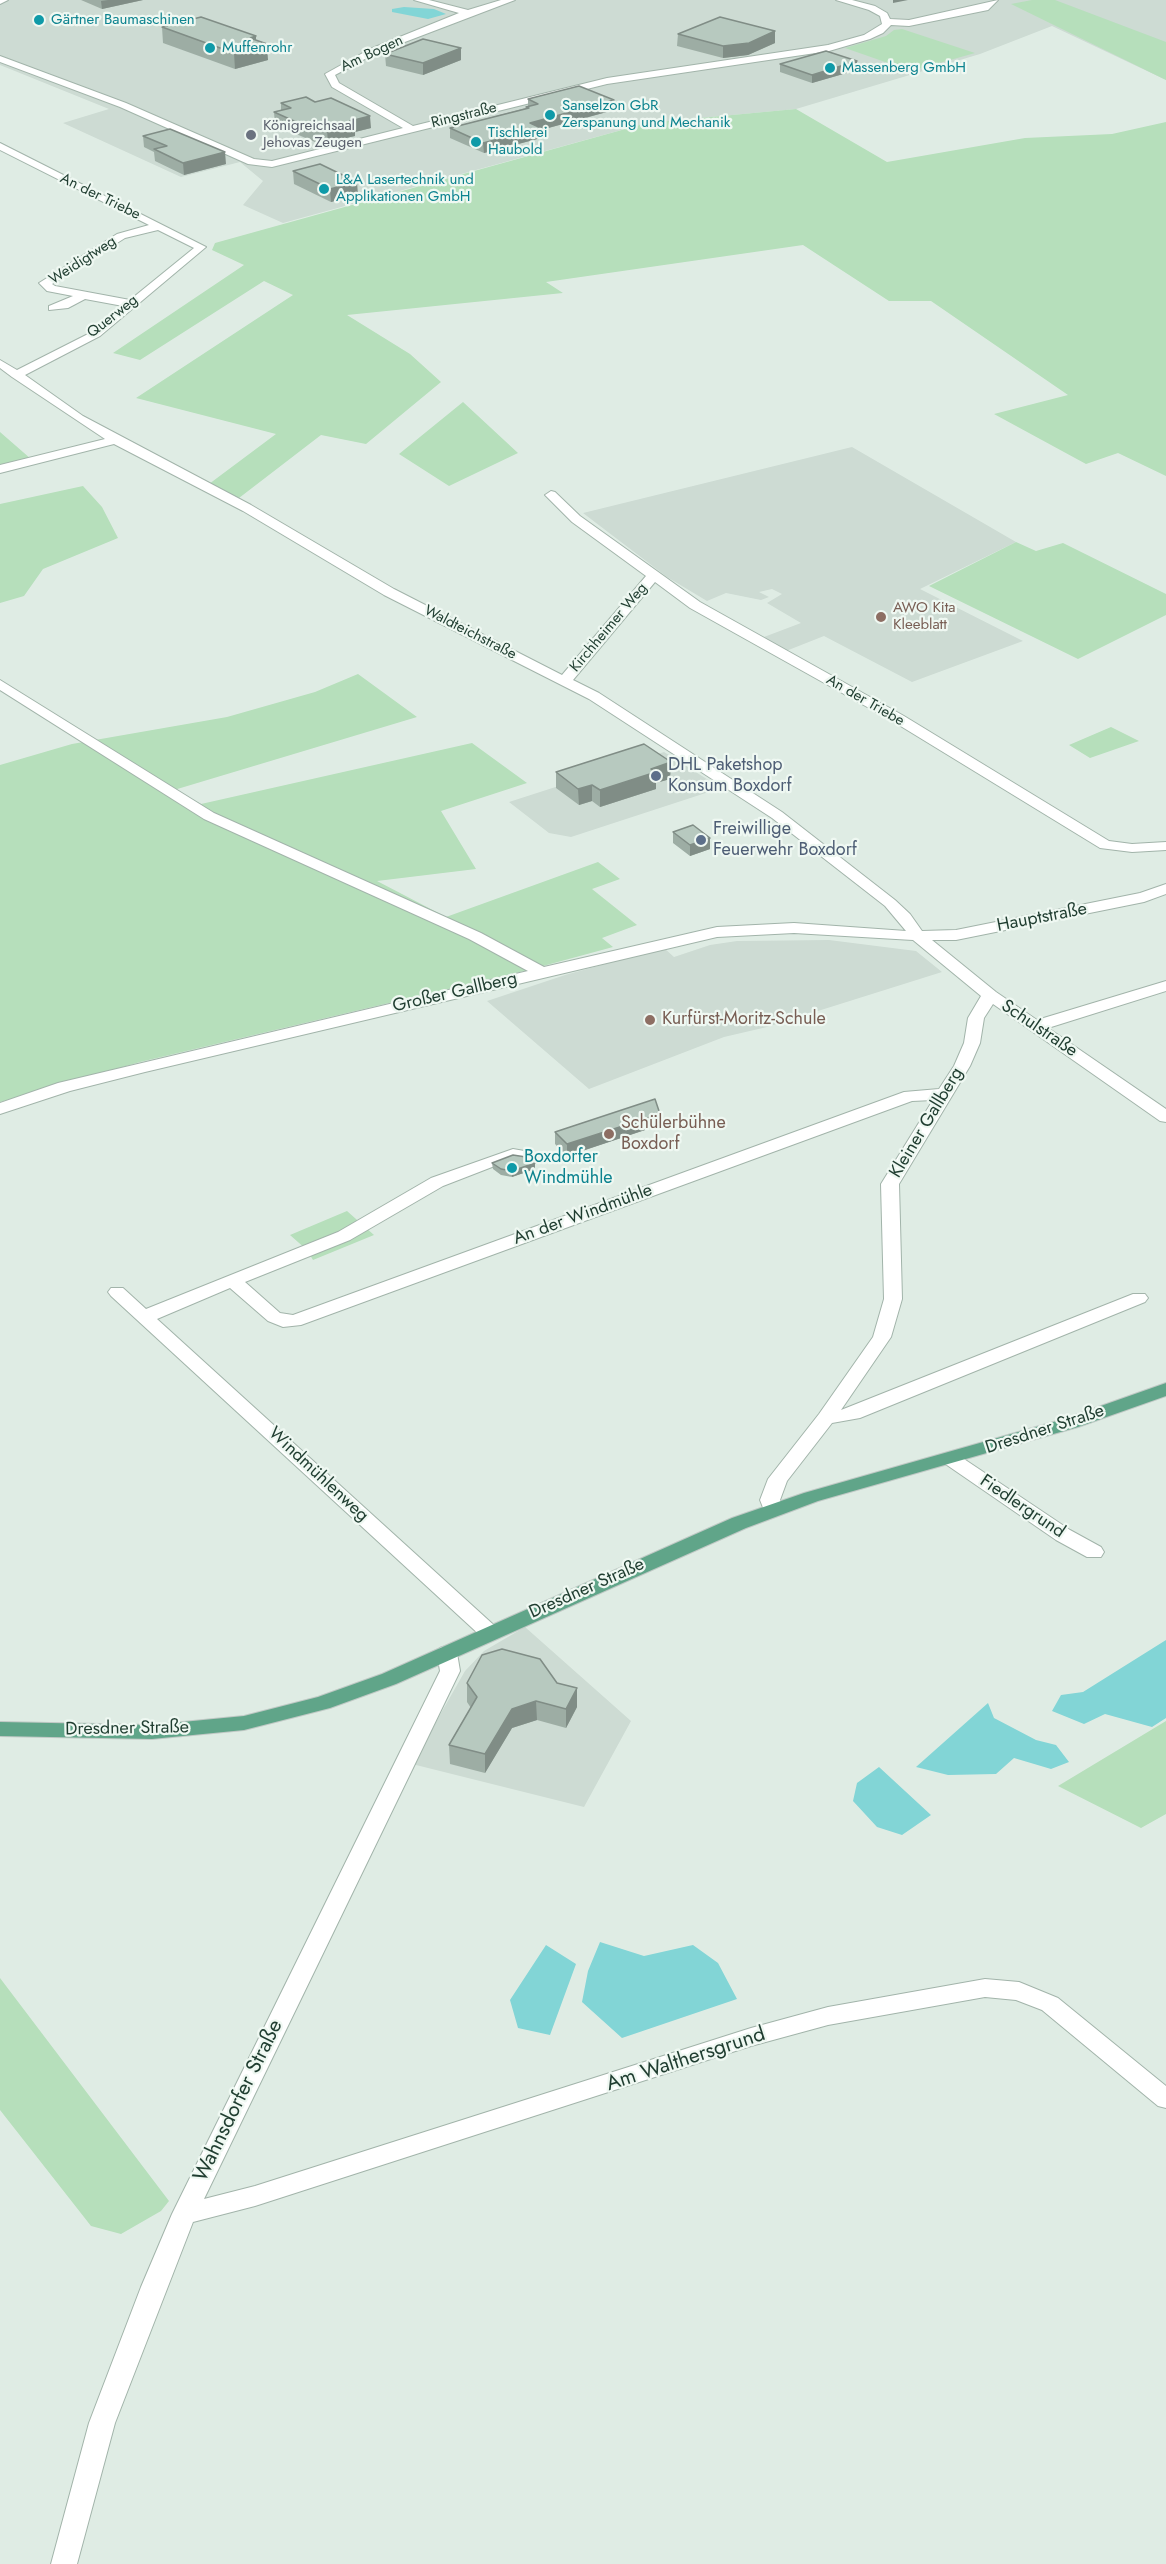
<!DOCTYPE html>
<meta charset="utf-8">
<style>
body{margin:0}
canvas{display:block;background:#dfece4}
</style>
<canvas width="1166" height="2564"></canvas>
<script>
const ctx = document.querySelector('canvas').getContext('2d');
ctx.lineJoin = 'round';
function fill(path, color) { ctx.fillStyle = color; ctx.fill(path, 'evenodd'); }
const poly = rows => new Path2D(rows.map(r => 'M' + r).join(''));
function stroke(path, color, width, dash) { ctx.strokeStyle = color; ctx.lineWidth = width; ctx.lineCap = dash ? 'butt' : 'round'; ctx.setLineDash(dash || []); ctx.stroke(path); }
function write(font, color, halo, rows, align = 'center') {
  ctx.font = font + ' Jost,sans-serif'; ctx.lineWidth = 4.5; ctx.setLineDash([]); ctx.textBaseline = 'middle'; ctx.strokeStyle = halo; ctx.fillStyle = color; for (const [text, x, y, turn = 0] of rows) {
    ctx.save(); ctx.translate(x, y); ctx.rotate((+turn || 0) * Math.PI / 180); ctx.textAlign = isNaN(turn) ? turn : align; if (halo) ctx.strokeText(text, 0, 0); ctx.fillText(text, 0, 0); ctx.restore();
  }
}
fill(poly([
 [0,0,1166,0,1166,80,1052,26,980,54,796,109,647,123,283,223,243,205,263,181,240,162,181,177,63,123,109,109,0,65],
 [852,447,1016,542,920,589,1023,641,912,682,824,636,786,651,764,637,801,623,767,603,782,594,772,589,759,592,769,597,761,600,726,593,707,601,667,577,583,513],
 [664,752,721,788,571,837,549,833,509,802],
 [829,940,916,951,942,972,767,1027,724,1037,589,1089,487,1001,565,975,664,948,674,957,710,945,737,941],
 [525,1627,631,1721,584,1807,412,1764,465,1671,484,1651]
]), '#cddbd3');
fill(poly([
 [1032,0,1055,0,1166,42,1166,80,1011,4],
 [902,29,975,53,911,71,845,48,886,36,894,30],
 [796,109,887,162,1025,138,1112,134,1166,122,1166,476,1118,453,1086,464,994,414,1068,395,931,301,889,301,803,245,546,282,563,293,347,315,410,354,441,382,366,444,321,435,239,498,209,484,276,434,136,398,293,295,264,281,140,360,113,353,244,265,212,250,215,243,647,123],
 [463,402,518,453,449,486,399,454],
 [0,432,31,459,0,468],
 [83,486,102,507,118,538,43,569,24,596,0,603,0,504],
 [1016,542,1036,551,1063,543,1166,594,1166,615,1078,659,929,586],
 [358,674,417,717,174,790,201,804,472,743,527,783,441,811,476,869,377,881,446,917,598,862,620,879,592,889,637,925,602,938,613,947,543,966,454,921,528,970,140,1062,0,1102,0,765,72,744,227,717,315,692],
 [1111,727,1139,741,1090,758,1069,745],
 [347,1211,374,1235,313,1260,307,1250,290,1235],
 [1166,1721,1166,1814,1141,1828,1058,1786],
 [0,1978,169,2201,161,2211,121,2234,91,2226,0,2110]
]), '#b6dfbb');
fill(poly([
 [404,7,434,9,446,14,428,19,392,12,392,9],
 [1166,1640,1166,1718,1152,1727,1105,1714,1084,1724,1052,1711,1061,1695,1083,1692],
 [988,1703,994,1718,1036,1740,1056,1745,1069,1762,1051,1769,1014,1758,996,1774,948,1775,916,1767],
 [879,1767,931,1815,902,1835,877,1827,853,1801,857,1783],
 [600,1942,644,1956,693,1945,718,1963,737,1999,622,2038,582,2002,588,1971],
 [546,1945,576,1964,550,2035,518,2028,510,2000]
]), '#82d5d6');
const minor = poly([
 [0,0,8,0,0,4,0,0],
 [414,0,429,0,468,10,501,0,515,0,376,53,335,75,339,83,413,126,607,78,828,45,864,35,882,24,880,16,869,10,836,0,852,0,875,6,887,13,890,19,909,20,998,0,988,10,909,26,891,25,883,33,870,39,829,51,607,84,272,167,248,164,120,107,0,62,0,56,126,103,254,159,272,161,403,128,332,87,325,74,370,49,459,13,414,0],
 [0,143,206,247,100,336,25,375,83,416,251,505,394,589,562,675,646,576,572,522,545,495,551,491,555,492,580,516,700,602,904,716,1109,841,1132,844,1166,842,1166,850,1132,852,1100,848,894,722,690,608,655,582,573,680,599,693,782,812,895,900,910,914,922,931,956,930,1140,893,1166,884,1166,894,1144,902,956,940,932,940,996,992,1037,1020,1166,981,1166,991,1048,1028,1166,1109,1166,1122,1160,1121,993,1004,984,1018,980,1043,970,1066,899,1184,902,1299,891,1337,841,1410,1133,1294,1145,1294,1148,1298,1145,1302,860,1418,832,1423,787,1481,780,1500,783,1510,780,1515,773,1516,766,1515,760,1500,768,1479,819,1414,873,1337,884,1299,881,1184,933,1100,912,1101,301,1325,283,1327,268,1321,230,1288,157,1319,497,1628,500,1633,497,1638,490,1640,483,1638,111,1296,108,1292,111,1288,123,1288,146,1309,338,1232,431,1178,513,1149,530,1152,533,1156,524,1161,513,1159,505,1162,443,1186,350,1240,245,1282,280,1313,293,1315,904,1092,939,1089,954,1066,964,1043,968,1018,981,996,913,940,794,933,717,937,145,1072,70,1091,0,1114,0,1103,58,1083,528,971,469,939,204,819,0,690,0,680,214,813,481,933,544,967,717,927,794,923,906,931,885,906,772,818,589,699,384,595,243,511,114,444,0,473,0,465,105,439,12,377,0,368,0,360,17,370,92,332,123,306,85,299,68,308,49,310,49,306,73,296,47,291,39,283,117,234,149,225,0,150,0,143],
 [158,230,194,248,130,300,55,286,52,284,125,238,158,230],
 [951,1453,958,1455,1070,1530,1101,1547,1104,1552,1101,1557,1087,1557,1056,1540,944,1463,941,1459,944,1455,951,1453],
 [447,1646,454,1648,457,1653,460,1671,204,2199,255,2186,751,2028,828,2007,985,1979,1019,1982,1058,1998,1166,2086,1166,2108,1158,2106,1042,2010,1016,2000,985,1997,828,2025,751,2046,255,2206,193,2222,115,2423,77,2564,51,2564,89,2423,141,2287,172,2214,440,1671,437,1653,440,1648,447,1646]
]);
const major = poly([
 [1166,1383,1166,1396,1078,1427,818,1501,746,1528,396,1684,330,1708,244,1730,152,1739,0,1736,0,1722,152,1725,244,1716,318,1697,382,1674,732,1518,804,1493,1064,1419,1166,1383]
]);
stroke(minor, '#a2b4aa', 2);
stroke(major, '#c0c9c5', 2);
fill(minor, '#fff');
fill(major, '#60a589');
fill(poly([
 [81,0,143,0,102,9],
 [162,27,256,36,256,40,268,60,235,69,163,43],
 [678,34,775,43,748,55,723,58,677,46],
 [461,48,461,60,423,75,386,66,385,54],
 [857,61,857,70,812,83,780,72,780,64],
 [528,99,614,100,614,110,541,130,541,138,484,153,450,138,450,128,526,108,526,107,528,106],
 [281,103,371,128,355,132,355,136,328,142,315,142,275,125,274,112,281,111],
 [143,136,226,164,184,175,155,161,154,152,144,147],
 [293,171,358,195,331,202,294,184],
 [671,762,670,779,656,783,656,789,600,807,592,801,579,805,556,788,556,772],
 [673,832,710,838,710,849,690,856,673,843],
 [660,1125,567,1156,555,1144,555,1132],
 [492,1163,535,1163,535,1169,512,1177,501,1175,493,1169],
 [467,1683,557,1683,577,1688,577,1707,566,1728,537,1720,512,1728,485,1773,450,1764,449,1745,471,1708,467,1702]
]), '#9dada4');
fill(poly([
 [108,0,143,0,102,9,101,1],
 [893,0,908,0,893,3],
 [775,31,775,43,748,55,723,58,723,46],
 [256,36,256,47,267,44,268,60,235,69,234,53,250,38],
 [461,48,461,60,423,75,423,63],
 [857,61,857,70,812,83,812,75],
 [614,100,614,110,541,130,541,138,484,153,483,143,530,123],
 [370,116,371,128,355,132,355,136,328,142,327,130,350,121],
 [225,152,226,164,184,175,183,163],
 [357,182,358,195,331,202,330,189],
 [671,762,670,779,656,783,656,789,600,807,600,790,651,769],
 [592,785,592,801,579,805,578,789],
 [710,838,710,849,690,856,690,845],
 [660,1114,660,1125,567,1156,567,1144],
 [535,1163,535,1169,512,1177,512,1171],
 [577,1688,577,1707,566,1728,566,1709],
 [536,1701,537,1720,512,1728,485,1773,485,1754,512,1709]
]), '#808d86');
const building = poly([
 [201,17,256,36,250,38,267,44,234,53,162,27,201,17],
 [720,17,775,31,749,43,723,46,678,34,720,17],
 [423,39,461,48,423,63,385,54,423,39],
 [826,51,857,61,812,75,780,64,826,51],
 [579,86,614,100,530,123,541,128,483,143,450,128,529,108,526,107,538,104,528,99,579,86],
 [306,97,315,102,331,98,370,116,350,121,354,123,327,130,314,130,274,112,291,108,281,103,306,97],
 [170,129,225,152,183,163,154,149,167,146,143,136,170,129],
 [320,164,357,182,330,189,293,171,320,164],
 [644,744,671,762,651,769,656,772,600,790,592,785,578,789,556,772,644,744],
 [693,825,710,838,690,845,673,832,693,825],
 [655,1099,660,1114,567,1144,555,1132,655,1099],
 [513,1155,526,1157,535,1163,512,1171,501,1169,492,1163,513,1155],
 [502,1649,540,1659,557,1683,577,1688,566,1709,536,1701,512,1709,485,1754,449,1745,477,1697,467,1683,482,1655,502,1649]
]);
fill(building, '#b7c9bf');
stroke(building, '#808d86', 1.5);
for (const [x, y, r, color] of [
 [39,20,6,"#0f9aa8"],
 [210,48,6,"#0f9aa8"],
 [830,68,6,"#0f9aa8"],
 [550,115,6,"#0f9aa8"],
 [251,135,6,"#6b7280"],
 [476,142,6,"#0f9aa8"],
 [324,189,6,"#0f9aa8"],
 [881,617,6,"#8d6e63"],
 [656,776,6,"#5c6f8a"],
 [701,840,6,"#5c6f8a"],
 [650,1020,6,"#8d6e63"],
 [609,1134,6,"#8d6e63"],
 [512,1168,6,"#0f9aa8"]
]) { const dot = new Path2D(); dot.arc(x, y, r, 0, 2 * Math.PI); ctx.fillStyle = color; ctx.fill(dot); stroke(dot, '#eff8f2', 2); }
write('15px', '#0d838f', '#eff8f2', [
 ["Gärtner Baumaschinen",51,20],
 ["Muffenrohr",222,48],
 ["Massenberg GmbH",842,68],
 ["Sanselzon GbR",562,106],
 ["Zerspanung und Mechanik",562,123],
 ["Tischlerei",488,133],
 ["Haubold",488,150],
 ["L&A Lasertechnik und",336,180],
 ["Applikationen GmbH",336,197]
], 'left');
write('15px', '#1f3d30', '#eff8f2', [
 ["Am Bogen",372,54,-25],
 ["Ringstraße",464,116,-14],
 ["An der Triebe",100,197,26],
 ["Weidigtweg",83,261,-33],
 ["Querweg",113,317,-38],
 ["Kirchheimer Weg",609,628,-50],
 ["Waldteichstraße",470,633,27],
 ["An der Triebe",865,701,30]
]);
write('15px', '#5b616d', '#eff8f2', [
 ["Königreichsaal",263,126],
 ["Jehovas Zeugen",263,143]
], 'left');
write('15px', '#785e54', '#eff8f2', [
 ["AWO Kita",893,608],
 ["Kleeblatt",893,625]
], 'left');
write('18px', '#4e5e75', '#eff8f2', [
 ["DHL Paketshop",668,766],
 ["Konsum Boxdorf",668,787],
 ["Freiwillige",713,830],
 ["Feuerwehr Boxdorf",713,851]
], 'left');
write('18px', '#1f3d30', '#eff8f2', [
 ["Hauptstraße",1042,918,-11],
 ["Großer Gallberg",455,993,-13],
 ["Schulstraße",1039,1029,34],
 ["Kleiner Gallberg",927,1123,-59],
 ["An der Windmühle",583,1215,-20],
 ["Dresdner Straße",1045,1430,-18],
 ["Windmühlenweg",318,1475,43],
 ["Fiedlergrund",1022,1507,34],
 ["Dresdner Straße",587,1589,-24],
 ["Dresdner Straße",127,1729,-1]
]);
write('18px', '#785e54', '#eff8f2', [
 ["Kurfürst-Moritz-Schule",662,1020],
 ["Schülerbühne",621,1124],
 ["Boxdorf",621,1145]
], 'left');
write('18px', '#0d838f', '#eff8f2', [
 ["Boxdorfer",524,1158],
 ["Windmühle",524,1179]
], 'left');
write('21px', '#1f3d30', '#eff8f2', [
 ["Am Walthersgrund",686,2060,-18],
 ["Wahnsdorfer Straße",239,2101,-64]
]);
</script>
